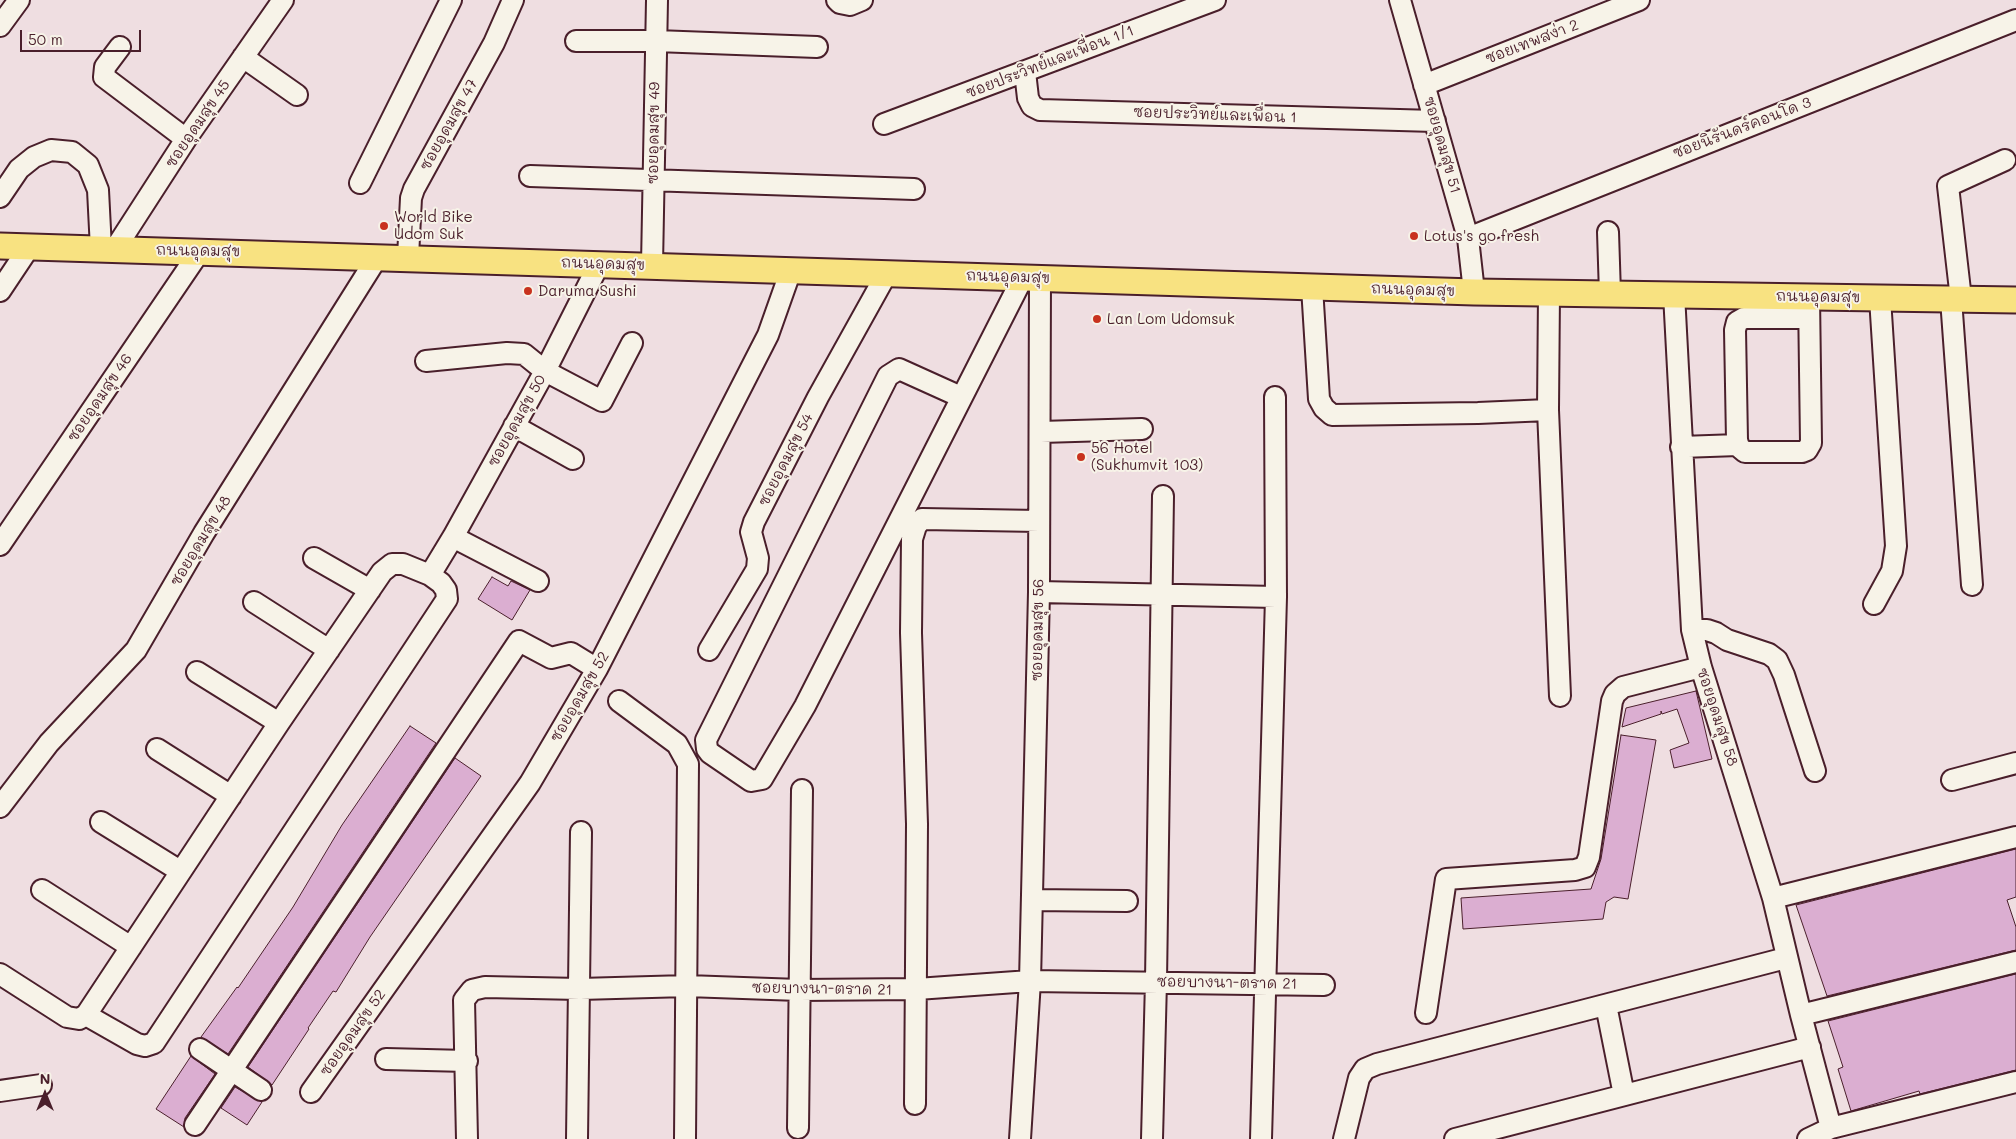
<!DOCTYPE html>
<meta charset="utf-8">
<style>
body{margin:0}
#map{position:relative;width:2016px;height:1139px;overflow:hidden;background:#efdee1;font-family:Mali,sans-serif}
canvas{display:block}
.north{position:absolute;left:20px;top:1069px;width:50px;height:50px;-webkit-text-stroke:4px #f7f3e8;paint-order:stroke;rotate:0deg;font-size:14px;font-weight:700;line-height:20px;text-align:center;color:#4a1f2b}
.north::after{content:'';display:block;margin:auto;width:18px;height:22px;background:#4a1f2b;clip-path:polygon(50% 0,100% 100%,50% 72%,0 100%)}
.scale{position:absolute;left:20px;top:30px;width:121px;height:22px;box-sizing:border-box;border:2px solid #4a1f2b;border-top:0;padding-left:6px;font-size:15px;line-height:18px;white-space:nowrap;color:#4a1f2b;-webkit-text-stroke:4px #f7f3e8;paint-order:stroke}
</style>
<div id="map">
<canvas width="2016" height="1139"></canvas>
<div class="north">N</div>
<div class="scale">50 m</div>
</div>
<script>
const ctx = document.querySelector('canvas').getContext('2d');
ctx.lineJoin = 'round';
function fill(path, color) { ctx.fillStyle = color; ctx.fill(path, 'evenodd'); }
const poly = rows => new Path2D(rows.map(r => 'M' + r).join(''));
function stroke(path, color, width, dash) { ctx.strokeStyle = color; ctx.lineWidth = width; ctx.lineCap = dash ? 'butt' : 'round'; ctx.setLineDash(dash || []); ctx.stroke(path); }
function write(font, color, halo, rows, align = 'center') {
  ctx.font = font + ' Mali,"Playpen Sans Thai",sans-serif'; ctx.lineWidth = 4; ctx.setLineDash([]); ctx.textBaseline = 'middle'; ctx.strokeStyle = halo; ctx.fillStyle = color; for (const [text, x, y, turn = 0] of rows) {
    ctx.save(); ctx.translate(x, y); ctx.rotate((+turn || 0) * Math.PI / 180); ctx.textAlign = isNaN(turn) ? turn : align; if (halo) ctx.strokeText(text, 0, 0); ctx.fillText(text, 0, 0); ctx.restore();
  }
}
const building = poly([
 [492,577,508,586,511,581,530,590,512,620,478,599,492,577],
 [1696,691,1712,759,1674,768,1670,750,1689,743,1677,709,1662,714,1661,711,1661,714,1622,727,1626,708,1696,691],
 [410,726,436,743,228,1054,201,1037,237,987,238,988,293,907,342,825,410,726],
 [1621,735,1656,740,1628,899,1614,897,1606,902,1603,919,1463,929,1461,898,1591,889,1601,859,1621,735],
 [455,758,481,776,370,937,336,992,333,991,308,1028,309,1029,272,1085,248,1067,455,758],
 [2016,849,2016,897,2007,900,2016,927,2016,950,1827,996,1796,905,2016,849],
 [2016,974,2016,1070,1920,1094,1919,1091,1851,1111,1838,1069,1843,1067,1828,1021,2016,974],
 [191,1056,215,1074,185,1118,184,1127,156,1109,191,1056],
 [235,1087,262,1102,247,1125,221,1108,235,1087]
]);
fill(building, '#dbaed1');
stroke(building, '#4a1f2b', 1);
const minor = poly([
 [837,0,840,3,850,5,862,0],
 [1400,0,1468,238,1474,292],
 [0,26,19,0],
 [576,41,656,41,817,47],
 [120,47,105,67,104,77,186,139],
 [243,57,297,95],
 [1025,72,1028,98,1032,106,1040,110,1435,121],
 [1424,85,1639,0],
 [884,124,1215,0],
 [530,176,914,189],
 [360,183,451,0],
 [0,197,19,169,34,157,51,150,72,152,88,165,98,190,101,249],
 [1608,232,1610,294],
 [1468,238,2016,20],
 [115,249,186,139,283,0],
 [408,257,411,198,414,189,494,43,513,0],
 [652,265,657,0],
 [1312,287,1319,399,1324,408,1332,415,1478,413,1548,410,1549,293],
 [0,291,30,246],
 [1674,294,1692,630,1701,667,1773,898,1801,1015,1831,1128],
 [1809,297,1811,443,1807,450,1802,452,1745,452,1739,447,1737,440,1735,330,1737,322,1744,318,1809,318],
 [1951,299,1972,585],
 [1961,299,1948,186,2005,160],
 [426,361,507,353,524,354,545,371,602,401,632,343],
 [961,397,899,369,888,376,706,740,707,749,710,753,751,781,762,779,805,706,1022,279],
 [1548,410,1560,696],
 [514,426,573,459],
 [1041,432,1142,429],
 [1681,447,1738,445],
 [453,537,538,581],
 [0,545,200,251],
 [314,558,370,590],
 [430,575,453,537,545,371,599,264],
 [1039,592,1276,597,1275,397],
 [254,602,329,650],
 [1874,604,1892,571,1896,546,1880,298],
 [1692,630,1707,630,1716,633,1727,640,1769,654,1777,660,1784,675,1815,771],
 [709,650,757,569,758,558,751,532,754,522,818,397,887,273],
 [197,672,279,723],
 [619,701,677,744,688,764,685,1139],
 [157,749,231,796],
 [1952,780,2016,763],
 [0,807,49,743,136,650,204,533,378,256],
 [101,822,180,871],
 [42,890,131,947],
 [1773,898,2016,837],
 [1032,900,1127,901],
 [0,974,67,1017,79,1019,86,1015,279,723,382,572,392,564,403,564,430,575,441,583,446,590,447,599,154,1043,145,1046,137,1044,86,1015],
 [1606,1005,1624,1095],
 [1426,1013,1446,879,1575,870,1585,867,1589,857,1612,701,1615,694,1623,687,1701,667],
 [1801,1015,2016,962],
 [200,1049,261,1090],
 [386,1059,467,1061],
 [0,1091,41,1085],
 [311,1092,530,783,597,669,768,335,791,270],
 [915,1104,917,824,911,633,912,539,916,526,922,519,1039,521],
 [195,1125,519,641,551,658,571,653,597,669],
 [798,1128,802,790],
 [467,1139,464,1000,472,990,485,987,580,989,687,986,799,990,917,989,1030,981,1324,985],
 [577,1139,581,832],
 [1020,1139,1030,981,1039,592,1040,278],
 [1152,1139,1156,981,1163,496],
 [1261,1139,1276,597],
 [1344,1139,1359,1078,1365,1069,1377,1064,1786,958],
 [1455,1139,1810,1047],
 [1808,1139,1831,1128,2016,1082]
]);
const major = poly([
 [0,246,1474,292,2016,300]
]);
stroke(minor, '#4a1f2b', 24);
stroke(major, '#4a1f2b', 29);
stroke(minor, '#f7f3e8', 20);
stroke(major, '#f8e281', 25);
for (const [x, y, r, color] of [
 [384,226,5,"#c8321e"],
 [1414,236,5,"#c8321e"],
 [528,291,5,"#c8321e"],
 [1097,319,5,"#c8321e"],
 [1081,457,5,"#c8321e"]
]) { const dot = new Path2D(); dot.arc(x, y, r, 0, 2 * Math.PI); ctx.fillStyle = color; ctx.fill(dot); stroke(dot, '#f7f3e8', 2); }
write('15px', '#4a1f2b', '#f7f3e8', [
 ["ซอยเทพสง่า 2",1532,42,-21],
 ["ซอยประวิทย์และเพื่อน 1/1",1050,62,-21],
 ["ซอยประวิทย์และเพื่อน 1",1215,115,2],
 ["ซอยอุดมสุข 45",198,124,-56],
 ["ซอยอุดมสุข 47",449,125,-61],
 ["ซอยนิรันดร์คอนโด 3",1742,128,-21],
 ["ซอยอุดมสุข 49",654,133,-89],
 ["ซอยอุดมสุข 51",1442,145,74],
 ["ถนนอุดมสุข",198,251,1],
 ["ถนนอุดมสุข",603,264,2],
 ["ถนนอุดมสุข",1008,277,2],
 ["ถนนอุดมสุข",1413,290,2],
 ["ถนนอุดมสุข",1818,297,1],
 ["ซอยอุดมสุข 46",100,398,-56],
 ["ซอยอุดมสุข 50",517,421,-61],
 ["ซอยอุดมสุข 54",786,460,-63],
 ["ซอยอุดมสุข 48",201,541,-59],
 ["ซอยอุดมสุข 56",1038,630,-89],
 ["ซอยอุดมสุข 52",580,697,-60],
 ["ซอยอุดมสุข 58",1717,717,72],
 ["ซอยบางนา-ตราด 21",1227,983,1],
 ["ซอยบางนา-ตราด 21",822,989,1],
 ["ซอยอุดมสุข 52",353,1033,-55]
]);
write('15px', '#4a1f2b', '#f7f3e8', [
 ["World Bike",394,217],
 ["Udom Suk",394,234],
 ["Lotus's go fresh",1424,236],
 ["Daruma Sushi",538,291],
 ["Lan Lom Udomsuk",1107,319],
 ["56 Hotel",1091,448],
 ["(Sukhumvit 103)",1091,465]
], 'left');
</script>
